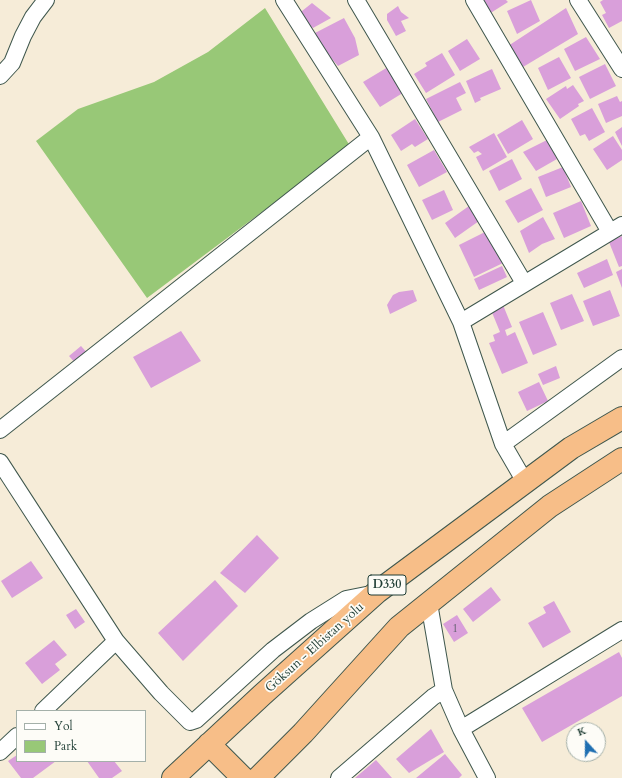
<!DOCTYPE html>
<meta charset="utf-8">
<style>
body{margin:0}
#map{position:relative;width:622px;height:778px;overflow:hidden;background:#f6ecd8;font-family:Cardo,serif}
canvas{display:block}
.legend{position:absolute;left:16px;top:710px;width:130px;height:52px;box-sizing:border-box;background:#fdfcf7;border:1px solid #a4b0a9;margin:0;padding:5px 7px;list-style:none;font-size:12px;color:#1f3d34}
.legend li{display:flex;align-items:center;gap:8px;height:20px}
.legend b{width:20px;border:1px solid #a4b0a9}
.north{position:absolute;left:566px;top:722px;width:40px;height:40px;box-sizing:border-box;background:#fdfcf7;border:1px solid #a4b0a9;border-radius:50%;rotate:339deg;font-size:11px;font-weight:700;line-height:16px;text-align:center;color:#1f3d34}
.north::after{content:'';display:block;margin:auto;width:14px;height:18px;background:#1f6fb2;clip-path:polygon(50% 0,100% 100%,50% 72%,0 100%)}
</style>
<div id="map">
<canvas width="622" height="778"></canvas>
<ul class="legend">
<li><b style="height:5px;background:#fff"></b>Yol</li>
<li><b style="height:11px;background:#98c877"></b>Park</li>
</ul>
<div class="north">K</div>
</div>
<script>
const ctx = document.querySelector('canvas').getContext('2d');
ctx.lineJoin = 'round';
function fill(path, color) { ctx.fillStyle = color; ctx.fill(path, 'evenodd'); }
const poly = rows => new Path2D(rows.map(r => 'M' + r).join(''));
function stroke(path, color, width, dash) { ctx.strokeStyle = color; ctx.lineWidth = width; ctx.lineCap = dash ? 'butt' : 'round'; ctx.setLineDash(dash || []); ctx.stroke(path); }
function write(font, color, halo, rows, align = 'center') {
  ctx.font = font + ' Cardo,serif'; ctx.lineWidth = 3.5; ctx.setLineDash([]); ctx.textBaseline = 'middle'; ctx.strokeStyle = halo; ctx.fillStyle = color; for (const [text, x, y, turn = 0] of rows) {
    ctx.save(); ctx.translate(x, y); ctx.rotate((+turn || 0) * Math.PI / 180); ctx.textAlign = isNaN(turn) ? turn : align; if (halo) ctx.strokeText(text, 0, 0); ctx.fillText(text, 0, 0); ctx.restore();
  }
}
fill(poly([
 [265,8,350,146,147,298,36,141,78,109,154,82,208,52]
]), '#98c877');
fill(poly([
 [482,0,506,0,508,2,489,14],
 [531,0,540,21,517,34,507,11],
 [603,0,622,0,622,21,609,28,602,15,606,13,600,2],
 [312,3,331,18,313,28,297,15],
 [398,6,401,12,409,18,401,21,406,31,396,36,387,20,387,14],
 [566,8,578,34,518,70,505,48],
 [344,18,355,38,359,55,338,66,326,52,315,33],
 [586,37,600,59,575,71,564,49],
 [467,39,480,59,460,71,448,51],
 [442,53,455,75,426,93,414,74,427,66,425,63],
 [559,57,571,78,548,90,538,68],
 [605,64,616,86,590,99,579,77],
 [388,67,406,91,380,107,363,82],
 [492,69,501,89,480,98,481,100,475,103,466,81],
 [460,82,466,93,456,98,462,110,438,122,426,99],
 [573,85,584,101,578,104,579,106,560,119,546,99,566,86,567,89],
 [617,96,620,102,622,101,622,116,606,123,598,104],
 [592,108,605,132,589,141,585,134,580,136,571,119],
 [415,119,428,139,415,147,412,144,401,151,391,135],
 [522,120,533,139,508,154,497,135],
 [622,127,622,146,615,132],
 [494,133,507,157,483,171,476,157,482,154,478,151,474,153,469,147],
 [613,136,622,150,622,160,607,170,593,149],
 [547,140,557,159,536,171,523,152],
 [434,150,447,172,419,187,407,165],
 [512,159,522,179,499,191,489,171],
 [563,167,571,187,546,197,538,177],
 [531,188,543,210,518,223,505,201],
 [444,190,453,210,432,220,422,200],
 [581,201,591,226,564,238,553,213],
 [469,206,479,221,455,238,445,223],
 [543,217,555,239,542,244,529,253,520,231],
 [487,231,503,263,474,277,459,245],
 [622,236,622,266,619,267,609,242],
 [607,259,613,275,584,288,577,273],
 [502,266,507,277,479,290,474,279],
 [622,269,622,288,616,272],
 [413,290,417,301,390,314,387,305,393,295,399,292],
 [610,290,620,316,593,326,583,301],
 [572,294,584,321,561,330,550,303],
 [503,305,512,327,505,330,507,336,515,332,528,363,502,374,489,343,495,341,493,335,500,332,491,310],
 [543,312,557,345,533,355,519,322],
 [181,331,201,361,151,388,133,357],
 [81,346,89,355,77,365,69,356],
 [556,366,560,378,543,385,538,374],
 [539,382,548,401,527,411,518,392],
 [257,535,279,558,245,593,220,573],
 [31,561,43,578,12,598,1,581],
 [215,580,238,606,183,661,158,633],
 [491,587,501,600,473,622,463,609],
 [554,601,571,632,543,648,528,623,546,613,543,607],
 [76,609,85,622,75,629,66,615],
 [457,615,468,633,454,642,443,624],
 [54,640,67,655,55,664,60,670,42,684,25,663],
 [619,652,622,658,622,696,542,742,522,708],
 [431,729,444,752,409,773,396,759],
 [445,754,462,775,459,778,416,778],
 [17,755,17,761,56,761,33,778,21,778,8,761],
 [376,760,392,778,355,778],
 [87,761,114,761,122,771,112,778,99,778]
]), '#d99fda');
const minor = poly([
 [284,0,371,137,461,322,503,444,525,482],
 [356,0,524,283],
 [474,0,610,232],
 [578,0,622,69],
 [0,76,12,63,23,36,33,17,46,0],
 [461,322,622,225],
 [0,430,371,137],
 [503,444,622,358],
 [0,462,116,641,161,693,190,722,196,720,273,650,311,621,346,599,376,593],
 [429,603,444,690,461,729,487,778],
 [43,711,116,641],
 [461,729,622,630],
 [0,752,17,736],
 [339,778,433,697,444,690]
]);
const highway = poly([
 [209,744,243,778],
 [173,778,262,695,377,592,571,448,622,418],
 [258,778,303,733,399,627,550,506,622,459]
]);
stroke(minor, '#3f574d', 18);
stroke(highway, '#3f574d', 24);
stroke(minor, '#fff', 16);
stroke(highway, '#f7be88', 22);
write('11px', '#4e565e', null, [
 ["1",455,629]
]);
for (const [x, y, w] of [
 [387,585,38]
]) { const box = new Path2D(); box.roundRect(x - w / 2, y - 10, w, 20, 3); ctx.fillStyle = '#fdfcf7'; ctx.fill(box); stroke(box, '#1f3d34', 1); }
write('bold 12px', '#1f3d34', null, [
 ["D330",387,585]
]);
write('13px', '#1f3d34', '#fdfcf7', [
 ["Göksun - Elbistan yolu",315,648,-42]
]);
</script>
